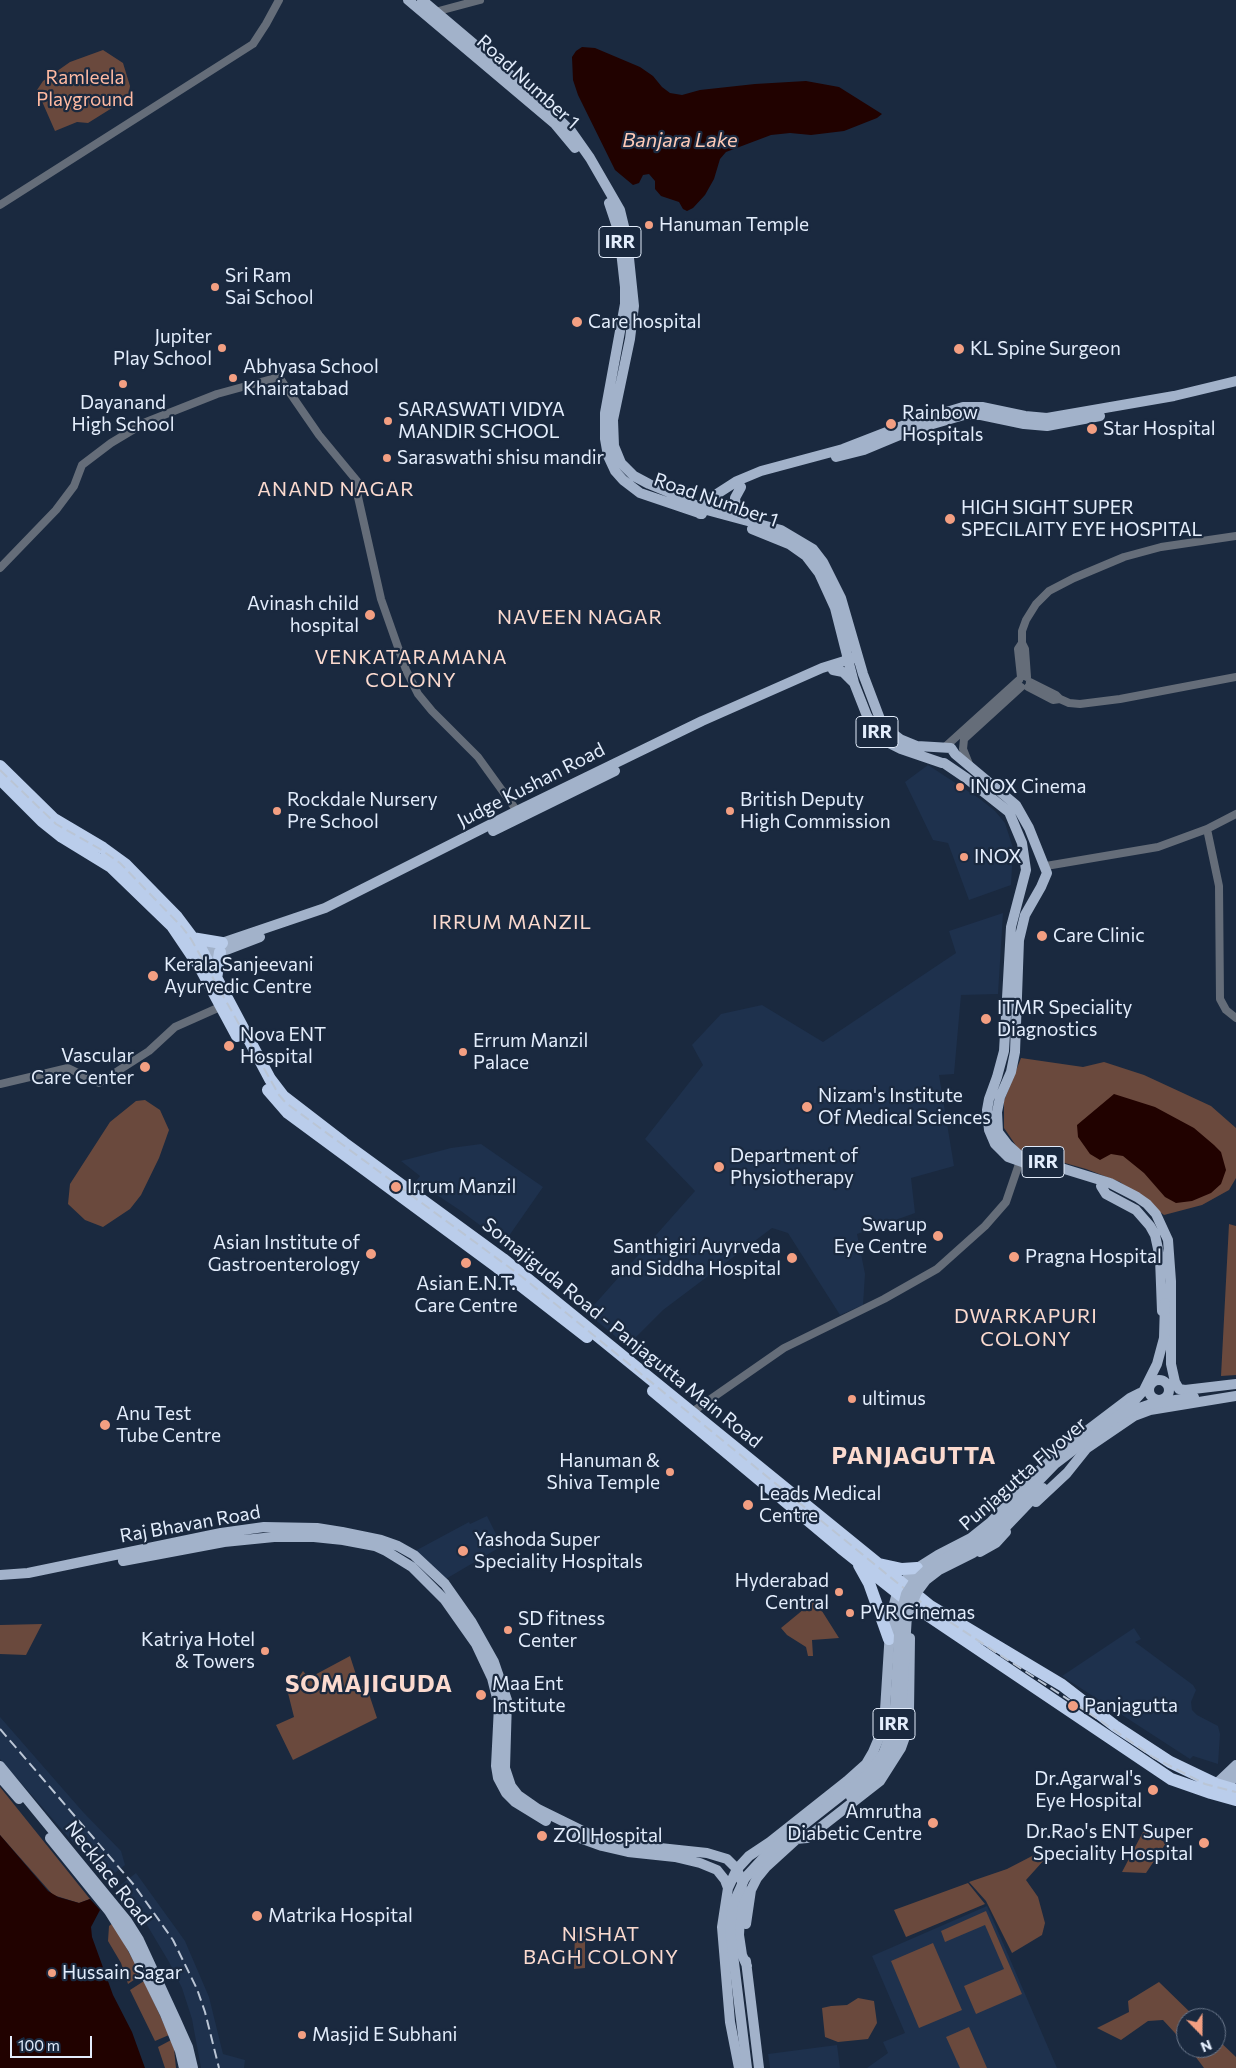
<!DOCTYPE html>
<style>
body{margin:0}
#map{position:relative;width:1236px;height:2068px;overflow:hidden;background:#1a293f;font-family:Commissioner,sans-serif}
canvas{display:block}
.north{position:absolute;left:1176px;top:2008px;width:50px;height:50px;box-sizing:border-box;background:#1a293f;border:1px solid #6a778b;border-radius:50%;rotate:158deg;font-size:14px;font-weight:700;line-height:20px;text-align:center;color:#e3edfc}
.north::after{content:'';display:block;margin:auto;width:18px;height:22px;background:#f39f82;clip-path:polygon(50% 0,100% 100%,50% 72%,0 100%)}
.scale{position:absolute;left:10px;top:2036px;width:82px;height:22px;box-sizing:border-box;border:2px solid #e3edfc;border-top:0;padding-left:6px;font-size:15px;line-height:18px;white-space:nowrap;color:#e3edfc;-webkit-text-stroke:4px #1a293f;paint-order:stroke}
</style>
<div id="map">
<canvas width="1236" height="2068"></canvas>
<div class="north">N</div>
<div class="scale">100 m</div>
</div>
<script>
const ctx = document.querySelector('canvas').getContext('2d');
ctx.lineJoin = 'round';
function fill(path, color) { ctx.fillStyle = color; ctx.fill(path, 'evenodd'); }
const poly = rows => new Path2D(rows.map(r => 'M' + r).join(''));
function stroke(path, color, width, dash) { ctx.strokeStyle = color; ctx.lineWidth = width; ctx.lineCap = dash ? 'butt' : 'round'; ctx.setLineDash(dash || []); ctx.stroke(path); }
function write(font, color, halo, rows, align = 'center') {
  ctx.font = font + ' Commissioner,sans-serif'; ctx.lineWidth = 4.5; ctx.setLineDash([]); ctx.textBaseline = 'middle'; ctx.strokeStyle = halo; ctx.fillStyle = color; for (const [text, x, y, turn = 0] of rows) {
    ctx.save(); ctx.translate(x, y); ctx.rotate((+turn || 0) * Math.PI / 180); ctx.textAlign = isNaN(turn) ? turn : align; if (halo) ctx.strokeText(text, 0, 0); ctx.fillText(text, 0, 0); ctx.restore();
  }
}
fill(poly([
 [928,765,980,799,995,811,1005,823,1013,848,1011,885,969,900,948,843,933,840,905,782],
 [1003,913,998,994,961,995,954,1074,939,1075,954,1166,911,1178,915,1213,857,1234,865,1274,863,1305,840,1315,788,1233,772,1228,663,1310,627,1346,587,1313,695,1191,645,1139,703,1065,692,1045,721,1014,762,1005,823,1042,956,953,949,931],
 [481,1144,543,1187,504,1243,461,1211,416,1181,420,1176,401,1161,451,1148],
 [487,1516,502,1546,444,1580,415,1551,469,1522,470,1524],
 [1134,1628,1141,1639,1135,1642,1193,1685,1196,1690,1191,1702,1192,1710,1197,1715,1218,1726,1220,1734,1218,1764,1193,1756,1190,1759,1062,1676],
 [0,1717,83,1812,121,1851,125,1865,106,1880,0,1759],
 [136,1873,185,1941,209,1997,223,2054,245,2060,244,2068,201,2068,192,2019,182,1988,169,1962,141,1915,118,1887],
 [987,1906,1057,2068,867,2068,888,2053,883,2042,905,2033,872,1956],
 [837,2045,840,2068,770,2068,768,2054]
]), '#1e314d');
fill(poly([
 [103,50,123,63,130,86,128,98,88,123,77,122,55,131,37,90,43,81,70,62],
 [1021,1058,1083,1067,1104,1062,1144,1075,1211,1106,1236,1128,1236,1178,1229,1190,1202,1205,1164,1215,1120,1182,1086,1169,1019,1150,1004,1128,1004,1101],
 [145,1100,160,1110,169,1130,159,1158,141,1195,130,1209,103,1227,85,1220,68,1204,70,1184,110,1122,136,1101],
 [1229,1224,1236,1226,1236,1375,1221,1376],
 [815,1600,839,1638,812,1640,813,1656,808,1656,806,1647,787,1635,781,1628],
 [42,1624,26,1655,0,1654,0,1625],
 [350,1656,360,1687,366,1685,377,1718,293,1760,276,1725,294,1717,285,1681,299,1677,303,1671,309,1678],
 [0,1787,90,1899,79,1903,53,1895,0,1835],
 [1144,1830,1166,1843,1146,1873,1122,1872],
 [1034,1855,1044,1860,1026,1880,1038,1897,1045,1923,1042,1935,1012,1953,986,1901,969,1882,1007,1869],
 [968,1883,985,1904,906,1937,894,1910],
 [986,1911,1022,1994,976,2014,964,1986,1004,1969,985,1925,945,1942,941,1931],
 [113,1923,141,1975,128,1984,121,1963,108,1941,109,1926],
 [585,1931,585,1968,574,1969,575,1932],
 [933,1943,962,2010,919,2028,891,1961],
 [144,1981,169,2035,155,2041,130,1990],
 [1159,1982,1196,2018,1186,2018,1186,2045,1163,2020,1148,2021,1121,2040,1097,2028,1129,2012,1128,2001],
 [858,1998,874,2001,877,2023,868,2039,838,2042,825,2037,822,2008,831,2006,847,2005],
 [969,2027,987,2068,960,2068,946,2037],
 [1216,2038,1236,2057,1236,2068,1204,2068,1189,2048,1216,2048],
 [173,2039,176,2068,165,2068,158,2047]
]), '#6a493d');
fill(poly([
 [582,47,595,48,640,67,653,76,662,87,670,93,682,95,700,90,755,84,806,81,839,87,882,114,877,118,844,131,811,135,790,133,771,135,726,152,720,159,714,179,705,195,693,208,687,211,683,209,679,202,661,196,655,189,655,181,649,174,643,175,639,183,633,185,615,170,578,95,573,80,572,57,576,51],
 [1114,1094,1155,1107,1194,1128,1214,1145,1221,1152,1226,1170,1221,1184,1211,1193,1192,1201,1176,1203,1165,1197,1144,1173,1123,1156,1111,1154,1100,1160,1090,1154,1078,1137,1077,1125],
 [0,1835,48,1891,58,1897,79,1903,90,1899,100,1910,91,1927,92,1937,113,1995,132,2032,145,2068,0,2068]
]), '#210200');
stroke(poly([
 [435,12,480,0],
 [0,205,253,44,266,24,279,0],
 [0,568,56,510,74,486,82,465,111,443,146,422,217,394,279,377,319,435,357,481,358,497,381,599,406,670,418,694,432,711,478,757,517,811],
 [1021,677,1018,649,1022,643],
 [1027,677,1025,649,1022,643,1022,631,1026,620,1036,604,1049,591,1074,578,1124,557,1161,547,1236,536],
 [1030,682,1056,695,1060,699,1069,703,1080,704,1120,699,1236,677],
 [1028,687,1053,700,1060,699],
 [945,747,1019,680],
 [969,764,963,749,964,739,1021,687],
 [1207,829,1219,886,1220,999,1226,1010,1236,1018],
 [1046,866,1158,847,1207,829,1236,814],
 [0,1084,68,1068,99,1083,149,1051,175,1027,220,1007],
 [692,1412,784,1348,884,1299,937,1269,985,1226,1006,1202,1020,1161]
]), '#656d79', 8);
stroke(poly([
 [408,0,555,124,575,148],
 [422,0,532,93,571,131,590,158,620,210,627,239,634,306,630,339,613,420,614,446,621,463,634,476,649,484,673,494,703,509,781,530,813,549,823,562,841,598,863,674,880,719,887,729,900,739,917,746,951,748,955,754,1016,805,1029,828,1047,873,1041,887,1025,915,1019,940,1015,1052,1011,1072,1000,1097,997,1112,998,1132,1008,1145,1019,1155,1110,1183,1137,1197,1147,1204,1156,1214,1168,1240,1171,1281,1171,1364,1175,1382,1179,1389,1185,1390,1236,1384],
 [609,203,619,233,625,287,625,304,605,413,605,439,608,456,615,471,623,480,640,493,702,514],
 [836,457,864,450,912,430,964,415,981,415,1024,424,1047,426,1100,416],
 [700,514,706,501,737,481,761,471,843,449,910,423,963,407,982,407,1025,416,1047,418,1174,396,1236,381],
 [737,518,735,498,741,487],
 [752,529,789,544,806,556,819,573,835,608,854,683,867,716,879,735,889,743,901,749,942,763],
 [833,670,843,672,853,682],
 [944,763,966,778,1009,812,1022,843,1026,870,1011,927,1004,1051,997,1077,989,1099,987,1110,989,1130,995,1144,1008,1157,1025,1163],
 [493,831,615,771],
 [201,949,210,947,325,908,517,811,702,721,822,668,854,658],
 [207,962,213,955,260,937],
 [1101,1186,1106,1194,1136,1210,1150,1226,1155,1235,1160,1258,1162,1311],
 '1149 1390a10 10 0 1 1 20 0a10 10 0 1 1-20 0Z',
 [1036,1502,1067,1473,1087,1448,1134,1416,1150,1410,1236,1396],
 [980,1552,996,1543,1006,1532],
 [123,1561,224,1542,274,1537,314,1537,343,1540,375,1546,386,1551,412,1567,445,1600,476,1644,492,1678,499,1706,496,1766,498,1778,506,1793,515,1802,546,1821],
 [0,1575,28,1573,221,1533,264,1527,317,1528,342,1532,381,1540,398,1546,414,1555,445,1584,471,1621,494,1662,507,1700,505,1768,511,1786,518,1795,538,1809,595,1837,641,1846,707,1853,727,1859,737,1869,742,1882,739,1935,742,1955,747,1966],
 [0,1766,127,1921,139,1940,176,2020,188,2047,193,2068],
 [0,1777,19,1799],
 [1216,1784,1236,1765],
 [1226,1787,1236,1775],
 [577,1837,602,1846,628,1852,675,1857,700,1863,717,1870,725,1880,728,1888],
 [50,1838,109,1911,133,1949,165,2014,180,2051,184,2068],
 [796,1839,807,1838,880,1781,901,1748,906,1734,909,1711,910,1638],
 [746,1924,751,1890,757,1878,766,1867,800,1836],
 [746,1961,759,2068],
 [739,2068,730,2022,722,1927,728,1888,737,1869,749,1856,770,1842,847,1781,866,1764,873,1752,884,1726,891,1615,897,1593,911,1572,938,1555,971,1538,991,1522,1035,1474,1072,1442,1130,1398,1140,1393]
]), '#a2b2ca', 10);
stroke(poly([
 [0,766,54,819,103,848,125,864,177,917,201,949,270,1079,283,1096,344,1143,503,1259,930,1606,1062,1685,1115,1726,1170,1762,1216,1784,1236,1790],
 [0,779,42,821,62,837,111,867,172,926,201,969,237,1036],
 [192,938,222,943],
 [216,979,220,952],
 [268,1090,288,1113,497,1267,587,1337],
 [653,1391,841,1548,914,1606,1171,1779,1211,1793,1236,1800],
 [879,1564,902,1569,917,1568],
 [859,1565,869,1583,889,1639]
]), '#bacdeb', 12);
stroke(poly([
 [0,770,56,824,100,849,120,863,182,927,191,939,279,1095,286,1103,521,1276,927,1607,1101,1721,1153,1757,1205,1784,1236,1792],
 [0,1729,134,1885,173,1940,197,1989,205,2012,219,2068]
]), '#bac5d5', 2, [10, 5]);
stroke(poly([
 [1125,1413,1151,1404,1194,1397],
 [851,1797,879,1774,888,1761,900,1731,907,1615,917,1592,926,1580,939,1570,973,1553,1000,1533,1043,1488],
 [747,2068,730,1930,733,1904,745,1878,768,1853,866,1776,876,1764,884,1752,894,1724,900,1617,906,1594,913,1583,932,1565,964,1549,992,1529,1055,1464,1127,1409,1144,1390,1157,1364,1164,1338,1165,1303]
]), '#a2b2ca', 10);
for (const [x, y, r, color] of [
 [649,225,5,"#f39f82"],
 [215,287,5,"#f39f82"],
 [577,322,6,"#f39f82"],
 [222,348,5,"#f39f82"],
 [959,349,6,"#f39f82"],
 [233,378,5,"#f39f82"],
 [123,384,5,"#f39f82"],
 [388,421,5,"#f39f82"],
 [891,424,6,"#f39f82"],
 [1092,429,6,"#f39f82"],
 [387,458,5,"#f39f82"],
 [950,519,6,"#f39f82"],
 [370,615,6,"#f39f82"],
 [960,787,5,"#f39f82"],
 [277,811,5,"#f39f82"],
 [730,811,5,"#f39f82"],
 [964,857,5,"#f39f82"],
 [1042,936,6,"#f39f82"],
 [153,976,6,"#f39f82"],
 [986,1019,6,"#f39f82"],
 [229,1046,6,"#f39f82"],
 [463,1052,5,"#f39f82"],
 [145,1067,6,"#f39f82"],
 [807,1107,6,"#f39f82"],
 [719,1167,6,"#f39f82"],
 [396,1187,6,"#f39f82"],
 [938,1236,6,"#f39f82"],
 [371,1254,6,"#f39f82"],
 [1014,1257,6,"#f39f82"],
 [792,1258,6,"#f39f82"],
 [466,1263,6,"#f39f82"],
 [852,1399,5,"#f39f82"],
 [105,1425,6,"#f39f82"],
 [670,1472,5,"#f39f82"],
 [748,1505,6,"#f39f82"],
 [463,1551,6,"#f39f82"],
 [839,1592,5,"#f39f82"],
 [850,1613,5,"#f39f82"],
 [508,1630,5,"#f39f82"],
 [265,1651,5,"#f39f82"],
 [481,1695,6,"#f39f82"],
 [1073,1706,6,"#f39f82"],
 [1153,1790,6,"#f39f82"],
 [933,1823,6,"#f39f82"],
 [542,1836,6,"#f39f82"],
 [1204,1843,6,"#f39f82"],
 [257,1916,6,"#f39f82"],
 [52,1973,5,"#f39f82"],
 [302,2035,5,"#f39f82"]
]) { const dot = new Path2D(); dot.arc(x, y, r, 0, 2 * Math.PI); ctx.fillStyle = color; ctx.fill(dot); stroke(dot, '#1a293f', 2); }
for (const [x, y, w] of [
 [620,242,42],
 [877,732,42],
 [1043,1162,42],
 [894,1724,42]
]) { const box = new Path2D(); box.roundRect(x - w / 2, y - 15.5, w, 31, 4); ctx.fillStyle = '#1a293f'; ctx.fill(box); stroke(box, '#e3edfc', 1); }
write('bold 18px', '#e3edfc', null, [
 ["IRR",620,242],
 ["IRR",877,732],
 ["IRR",1043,1162],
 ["IRR",894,1724]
]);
write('19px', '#ffbaa2', '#1a293f', [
 ["Ramleela",85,78],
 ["Playground",85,100]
]);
write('19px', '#e3edfc', '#1a293f', [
 ["Road Number 1",528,82,42],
 ["Road Number 1",716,500,19],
 ["Judge Kushan Road",531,785,-27],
 ["Somajiguda Road - Panjagutta Main Road",622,1333,39],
 ["Punjagutta Flyover",1023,1474,-41],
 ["Raj Bhavan Road",190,1524,-10],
 ["Necklace Road",108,1873,52]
]);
write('19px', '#e3edfc', '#1a293f', [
 ["Hanuman Temple",659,225],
 ["Sri Ram",225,276],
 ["Sai School",225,298],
 ["Care hospital",588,322],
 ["Jupiter",212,337,"right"],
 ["Play School",212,359,"right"],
 ["KL Spine Surgeon",970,349],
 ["Abhyasa School",243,367],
 ["Khairatabad",243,389],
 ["Dayanand",123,403,"center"],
 ["High School",123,425,"center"],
 ["SARASWATI VIDYA",398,410],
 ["MANDIR SCHOOL",398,432],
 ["Rainbow",902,413],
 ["Hospitals",902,435],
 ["Star Hospital",1103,429],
 ["Saraswathi shisu mandir",397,458],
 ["HIGH SIGHT SUPER",961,508],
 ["SPECILAITY EYE HOSPITAL",961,530],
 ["Avinash child",359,604,"right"],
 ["hospital",359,626,"right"],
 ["INOX Cinema",970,787],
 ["Rockdale Nursery",287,800],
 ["Pre School",287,822],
 ["British Deputy",740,800],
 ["High Commission",740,822],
 ["INOX",974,857],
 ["Care Clinic",1053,936],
 ["Kerala Sanjeevani",164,965],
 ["Ayurvedic Centre",164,987],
 ["ITMR Speciality",997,1008],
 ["Diagnostics",997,1030],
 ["Nova ENT",240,1035],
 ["Hospital",240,1057],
 ["Errum Manzil",473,1041],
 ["Palace",473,1063],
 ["Vascular",134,1056,"right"],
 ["Care Center",134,1078,"right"],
 ["Nizam's Institute",818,1096],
 ["Of Medical Sciences",818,1118],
 ["Department of",730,1156],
 ["Physiotherapy",730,1178],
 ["Irrum Manzil",407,1187],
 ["Swarup",927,1225,"right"],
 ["Eye Centre",927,1247,"right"],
 ["Asian Institute of",360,1243,"right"],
 ["Gastroenterology",360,1265,"right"],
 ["Santhigiri Auyrveda",781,1247,"right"],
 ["and Siddha Hospital",781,1269,"right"],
 ["Pragna Hospital",1025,1257],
 ["Asian E.N.T.",466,1284,"center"],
 ["Care Centre",466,1306,"center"],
 ["ultimus",862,1399],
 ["Anu Test",116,1414],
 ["Tube Centre",116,1436],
 ["Hanuman &",660,1461,"right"],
 ["Shiva Temple",660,1483,"right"],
 ["Leads Medical",759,1494],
 ["Centre",759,1516],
 ["Yashoda Super",474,1540],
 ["Speciality Hospitals",474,1562],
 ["Hyderabad",829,1581,"right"],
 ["Central",829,1603,"right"],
 ["PVR Cinemas",860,1613],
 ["SD fitness",518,1619],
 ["Center",518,1641],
 ["Katriya Hotel",255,1640,"right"],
 ["& Towers",255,1662,"right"],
 ["Maa Ent",492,1684],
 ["Institute",492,1706],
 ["Panjagutta",1084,1706],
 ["Dr.Agarwal's",1142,1779,"right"],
 ["Eye Hospital",1142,1801,"right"],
 ["Amrutha",922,1812,"right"],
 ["Diabetic Centre",922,1834,"right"],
 ["Dr.Rao's ENT Super",1193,1832,"right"],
 ["Speciality Hospital",1193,1854,"right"],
 ["ZOI Hospital",553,1836],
 ["Matrika Hospital",268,1916],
 ["Hussain Sagar",62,1973],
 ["Masjid E Subhani",312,2035]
], 'left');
write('italic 20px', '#fecab7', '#1a293f', [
 ["Banjara Lake",680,140]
]);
ctx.letterSpacing = '1px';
write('20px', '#fbdacf', '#1a293f', [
 ["ANAND NAGAR",336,489],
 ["NAVEEN NAGAR",580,617],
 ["VENKATARAMANA",411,657],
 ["COLONY",411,680],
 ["IRRUM MANZIL",512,922],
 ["DWARKAPURI",1026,1316],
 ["COLONY",1026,1339],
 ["NISHAT",601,1934],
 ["BAGH COLONY",601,1957]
]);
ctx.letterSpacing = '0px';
ctx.letterSpacing = '1px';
write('bold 24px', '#fbdacf', '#1a293f', [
 ["PANJAGUTTA",914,1456],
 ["SOMAJIGUDA",369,1684]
]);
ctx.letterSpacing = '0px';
</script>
